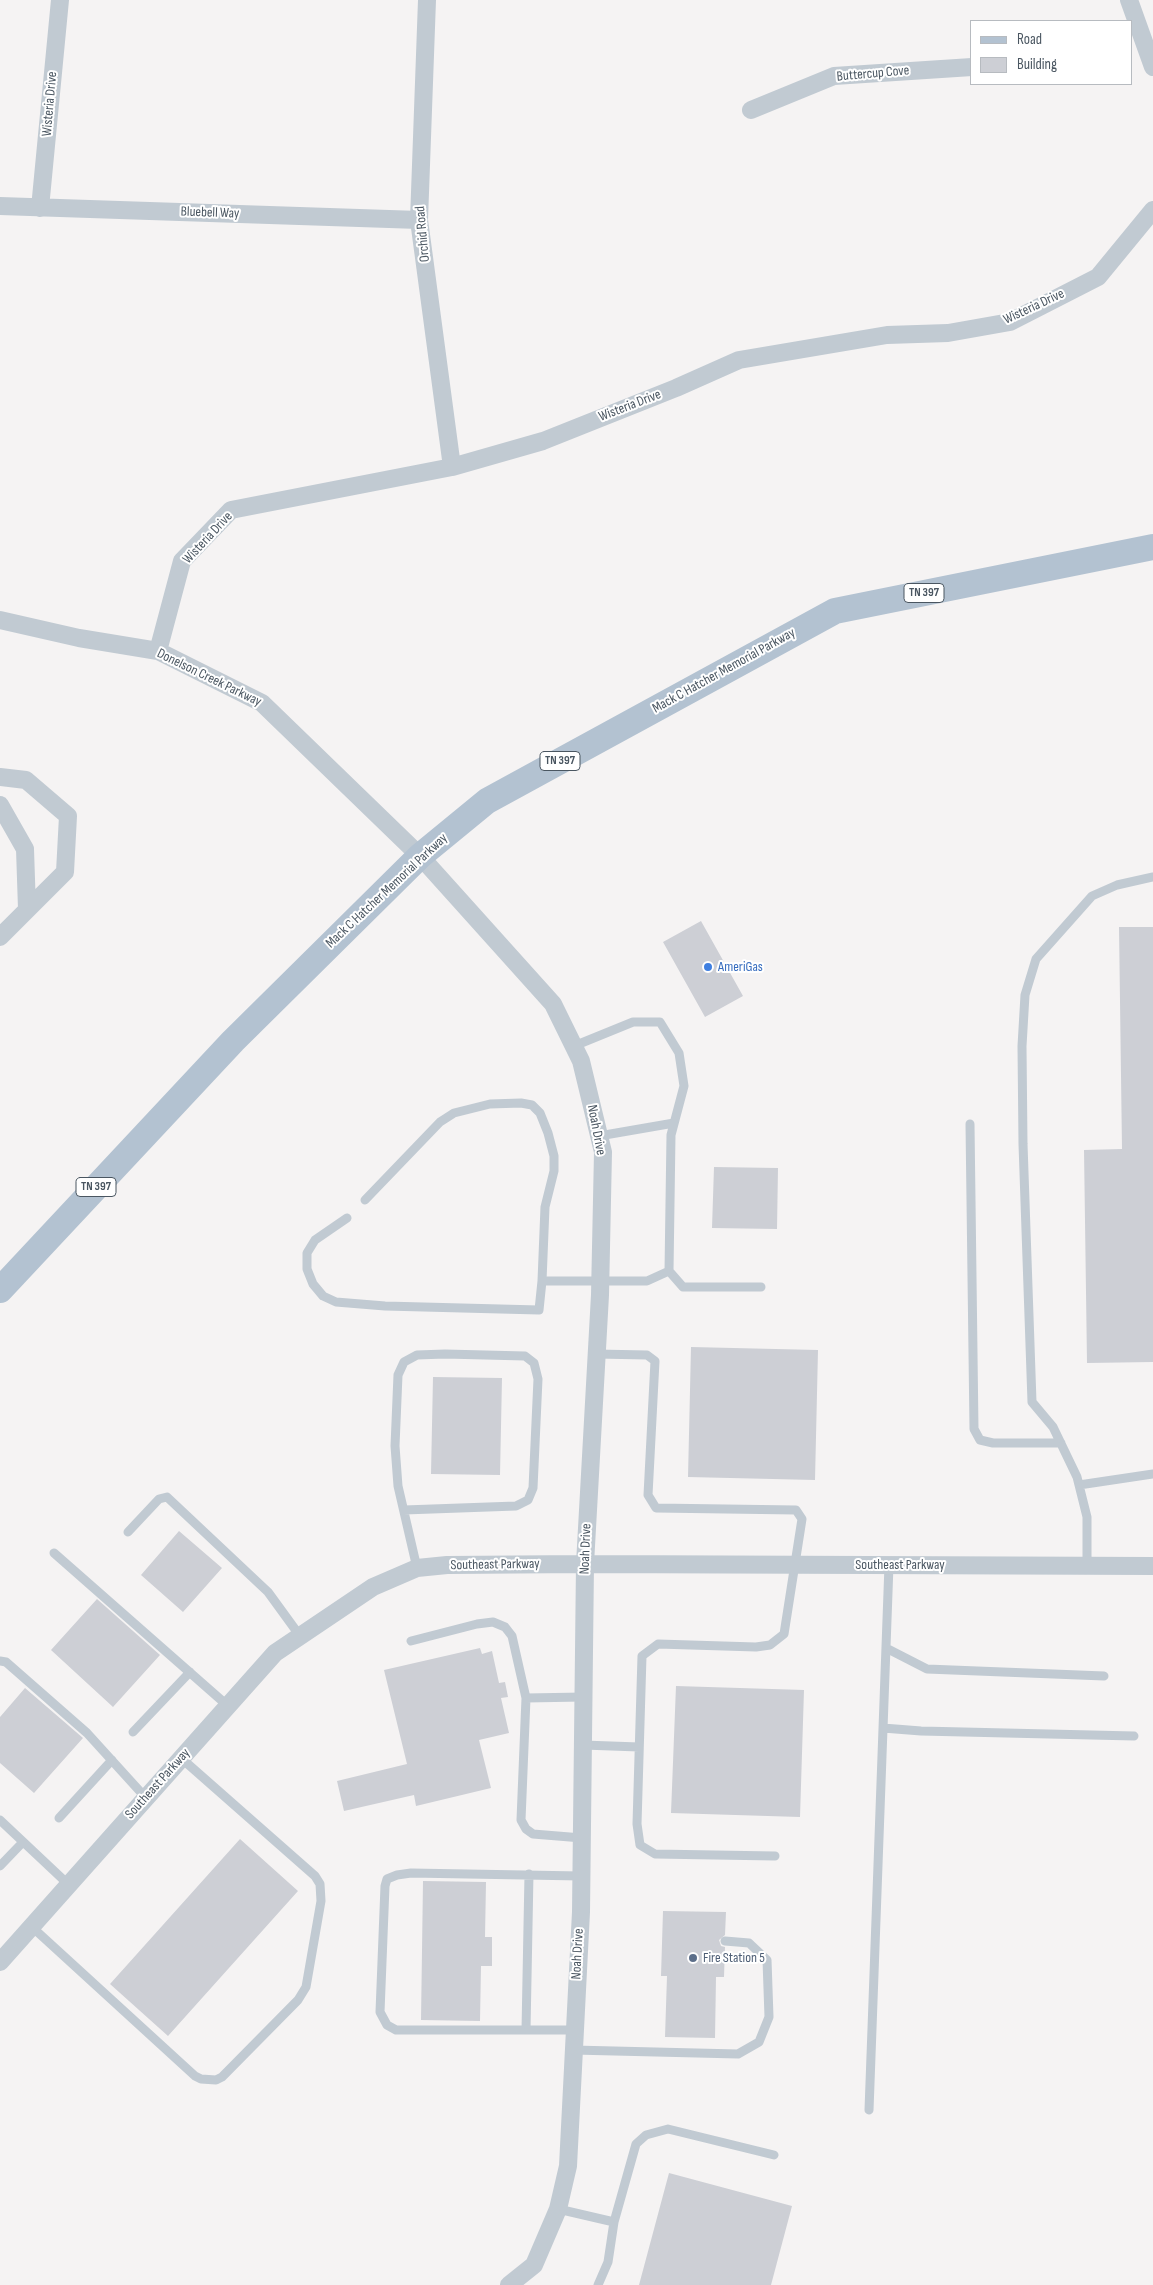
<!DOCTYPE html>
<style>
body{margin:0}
#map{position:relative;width:1153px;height:2285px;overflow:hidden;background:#f5f3f3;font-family:"Sofia Sans Condensed",sans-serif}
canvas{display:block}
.legend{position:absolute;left:970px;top:20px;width:162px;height:65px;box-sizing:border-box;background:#fff;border:1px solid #b7bbc0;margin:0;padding:6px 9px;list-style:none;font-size:15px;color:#4a5661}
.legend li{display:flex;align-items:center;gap:10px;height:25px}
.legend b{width:25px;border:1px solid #b7bbc0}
</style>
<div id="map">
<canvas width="1153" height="2285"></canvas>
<ul class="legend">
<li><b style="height:6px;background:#b3c2d1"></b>Road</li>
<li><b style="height:14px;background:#cdcfd5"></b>Building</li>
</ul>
</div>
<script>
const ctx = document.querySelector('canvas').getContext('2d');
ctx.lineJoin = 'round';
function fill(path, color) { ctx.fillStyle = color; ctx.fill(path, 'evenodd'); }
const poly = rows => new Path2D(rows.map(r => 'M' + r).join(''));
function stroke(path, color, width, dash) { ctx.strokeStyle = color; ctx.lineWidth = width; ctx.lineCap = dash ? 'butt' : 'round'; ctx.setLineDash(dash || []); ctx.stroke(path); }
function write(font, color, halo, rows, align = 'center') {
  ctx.font = font + ' "Sofia Sans Condensed",sans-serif'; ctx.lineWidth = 4; ctx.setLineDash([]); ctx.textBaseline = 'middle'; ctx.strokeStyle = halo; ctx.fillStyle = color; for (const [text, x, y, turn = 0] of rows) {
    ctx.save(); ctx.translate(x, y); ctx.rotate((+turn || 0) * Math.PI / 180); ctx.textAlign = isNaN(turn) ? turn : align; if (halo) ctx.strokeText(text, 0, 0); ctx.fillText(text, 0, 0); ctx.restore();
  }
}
fill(poly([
 [701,921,743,996,705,1017,663,942],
 [1119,927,1153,927,1153,1362,1087,1363,1084,1150,1122,1149],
 [714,1167,778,1168,777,1229,712,1228],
 [691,1347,818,1350,815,1480,688,1477],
 [433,1377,502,1378,500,1475,431,1474],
 [179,1531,222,1568,183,1612,141,1575],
 [97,1599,160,1655,113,1707,51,1650],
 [480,1648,482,1654,492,1651,499,1683,505,1682,508,1697,501,1698,509,1733,479,1740,491,1788,416,1806,414,1795,344,1811,337,1781,407,1764,384,1670],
 [676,1686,804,1690,800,1817,671,1813],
 [25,1688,83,1738,34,1793,0,1763,0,1717],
 [240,1839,298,1891,168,2036,110,1984],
 [423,1881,486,1882,485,1937,492,1937,492,1966,481,1966,480,2021,421,2020],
 [663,1911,726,1912,725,1935,719,1940,721,1946,725,1947,724,1977,716,1977,715,2038,665,2037,667,1976,661,1976],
 [669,2173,792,2206,771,2285,639,2285]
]), '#cdcfd5');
stroke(poly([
 [574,1046,633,1022,660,1022,679,1053,684,1086,671,1135,669,1271,683,1287,761,1287],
 [970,1124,974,1429,980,1440,993,1443,1061,1443],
 [599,1136,674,1123],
 [365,1200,440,1122,454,1113,490,1104,521,1103,532,1105,540,1113,548,1133,554,1156,554,1171,545,1207,542,1281,647,1281,669,1271],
 [347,1218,315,1240,307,1253,307,1269,313,1284,323,1296,336,1302,385,1306,539,1310,542,1281],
 [596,1354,647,1355,655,1361,648,1495,656,1508,796,1510,802,1519,784,1634,770,1645,756,1647,658,1644,642,1656,637,1824,640,1845,655,1854,775,1856],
 [1079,1485,1153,1474],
 [404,1510,516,1506,528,1500,533,1488,538,1379,534,1363,525,1356,445,1354,417,1355,404,1362,398,1375,395,1446,398,1486,417,1568],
 [128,1532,159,1499,167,1497,268,1592,300,1636],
 [54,1553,228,1706],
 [1087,1566,1087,1517,1077,1477,1053,1427,1032,1402,1023,1144,1022,1046,1025,995,1036,959,1092,896,1117,885,1153,877],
 [411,1641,477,1624,493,1622,505,1627,512,1636,526,1698,521,1820,526,1829,533,1834,582,1838],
 [886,1648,927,1669,1104,1676],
 [0,1661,6,1662,87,1733,146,1798],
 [526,1698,583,1697],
 [883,1728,921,1731,1134,1736],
 [133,1732,190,1672],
 [583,1745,639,1747],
 [59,1818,112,1760],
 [0,1820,69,1885],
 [0,1866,23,1842],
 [32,1927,195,2076,201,2079,216,2080,222,2077,298,2000,306,1987,321,1901,320,1884,315,1876,181,1758],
 [526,2030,529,1874],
 [574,2030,396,2030,387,2025,380,2012,385,1886,387,1879,397,1875,411,1873,581,1876],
 [573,2050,738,2054,759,2042,769,2017,767,1960,749,1943,725,1941],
 [869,2110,889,1565],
 [558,2209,614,2222,608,2262,598,2285],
 [614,2222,636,2144,646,2135,668,2129,774,2155]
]), '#c1cad2', 9);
stroke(poly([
 [427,0,419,220,452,467],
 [1129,0,1153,67],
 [751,110,834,76,972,67],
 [0,206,419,220],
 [40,208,60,0],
 [0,620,79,638,158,651,262,703,420,856,553,1004,581,1061,603,1152,600,1295,585,1564,581,1912,568,2166,558,2209,534,2265,509,2285],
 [158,651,182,561,231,510,452,467,543,441,676,388,739,360,887,335,948,333,1010,322,1098,277,1153,210],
 [0,777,26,780,68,816,65,872,0,937],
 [0,805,25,849,27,909],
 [0,1962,275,1653,373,1587,417,1568,447,1565,585,1564,1153,1566]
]), '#c1cad2', 18);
stroke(poly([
 [0,1290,233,1041,420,856,487,801,835,611,1153,547]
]), '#b3c2d1', 26);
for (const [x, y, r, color] of [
 [708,967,5,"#3f7fe0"],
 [693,1958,5,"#5c6f8a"]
]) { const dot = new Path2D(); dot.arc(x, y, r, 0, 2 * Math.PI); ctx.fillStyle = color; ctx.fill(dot); stroke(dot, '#fff', 2); }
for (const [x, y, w] of [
 [924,593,40],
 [560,761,40],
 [96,1187,40]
]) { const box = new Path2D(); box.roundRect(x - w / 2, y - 9.5, w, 19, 4); ctx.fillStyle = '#fff'; ctx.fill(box); stroke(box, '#4a5661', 1); }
write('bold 12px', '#4a5661', null, [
 ["TN 397",924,593],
 ["TN 397",560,761],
 ["TN 397",96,1187]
]);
write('14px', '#4a5661', '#fff', [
 ["Buttercup Cove",873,74,-5],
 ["Wisteria Drive",50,104,-85],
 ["Bluebell Way",210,213,2],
 ["Orchid Road",423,234,-95],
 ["Wisteria Drive",1034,307,-25],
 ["Wisteria Drive",630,406,-21],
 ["Wisteria Drive",208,538,-47],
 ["Mack C Hatcher Memorial Parkway",724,671,-29],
 ["Donelson Creek Parkway",209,678,26],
 ["Mack C Hatcher Memorial Parkway",387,891,-43],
 ["Noah Drive",596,1130,79],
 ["Noah Drive",586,1549,-88],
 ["Southeast Parkway",495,1565,-1],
 ["Southeast Parkway",900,1565],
 ["Southeast Parkway",158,1784,-48],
 ["Noah Drive",578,1954,-87]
]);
write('14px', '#366cbe', '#fff', [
 ["AmeriGas",718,967]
], 'left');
write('14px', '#4e5e75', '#fff', [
 ["Fire Station 5",703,1958]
], 'left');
</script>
